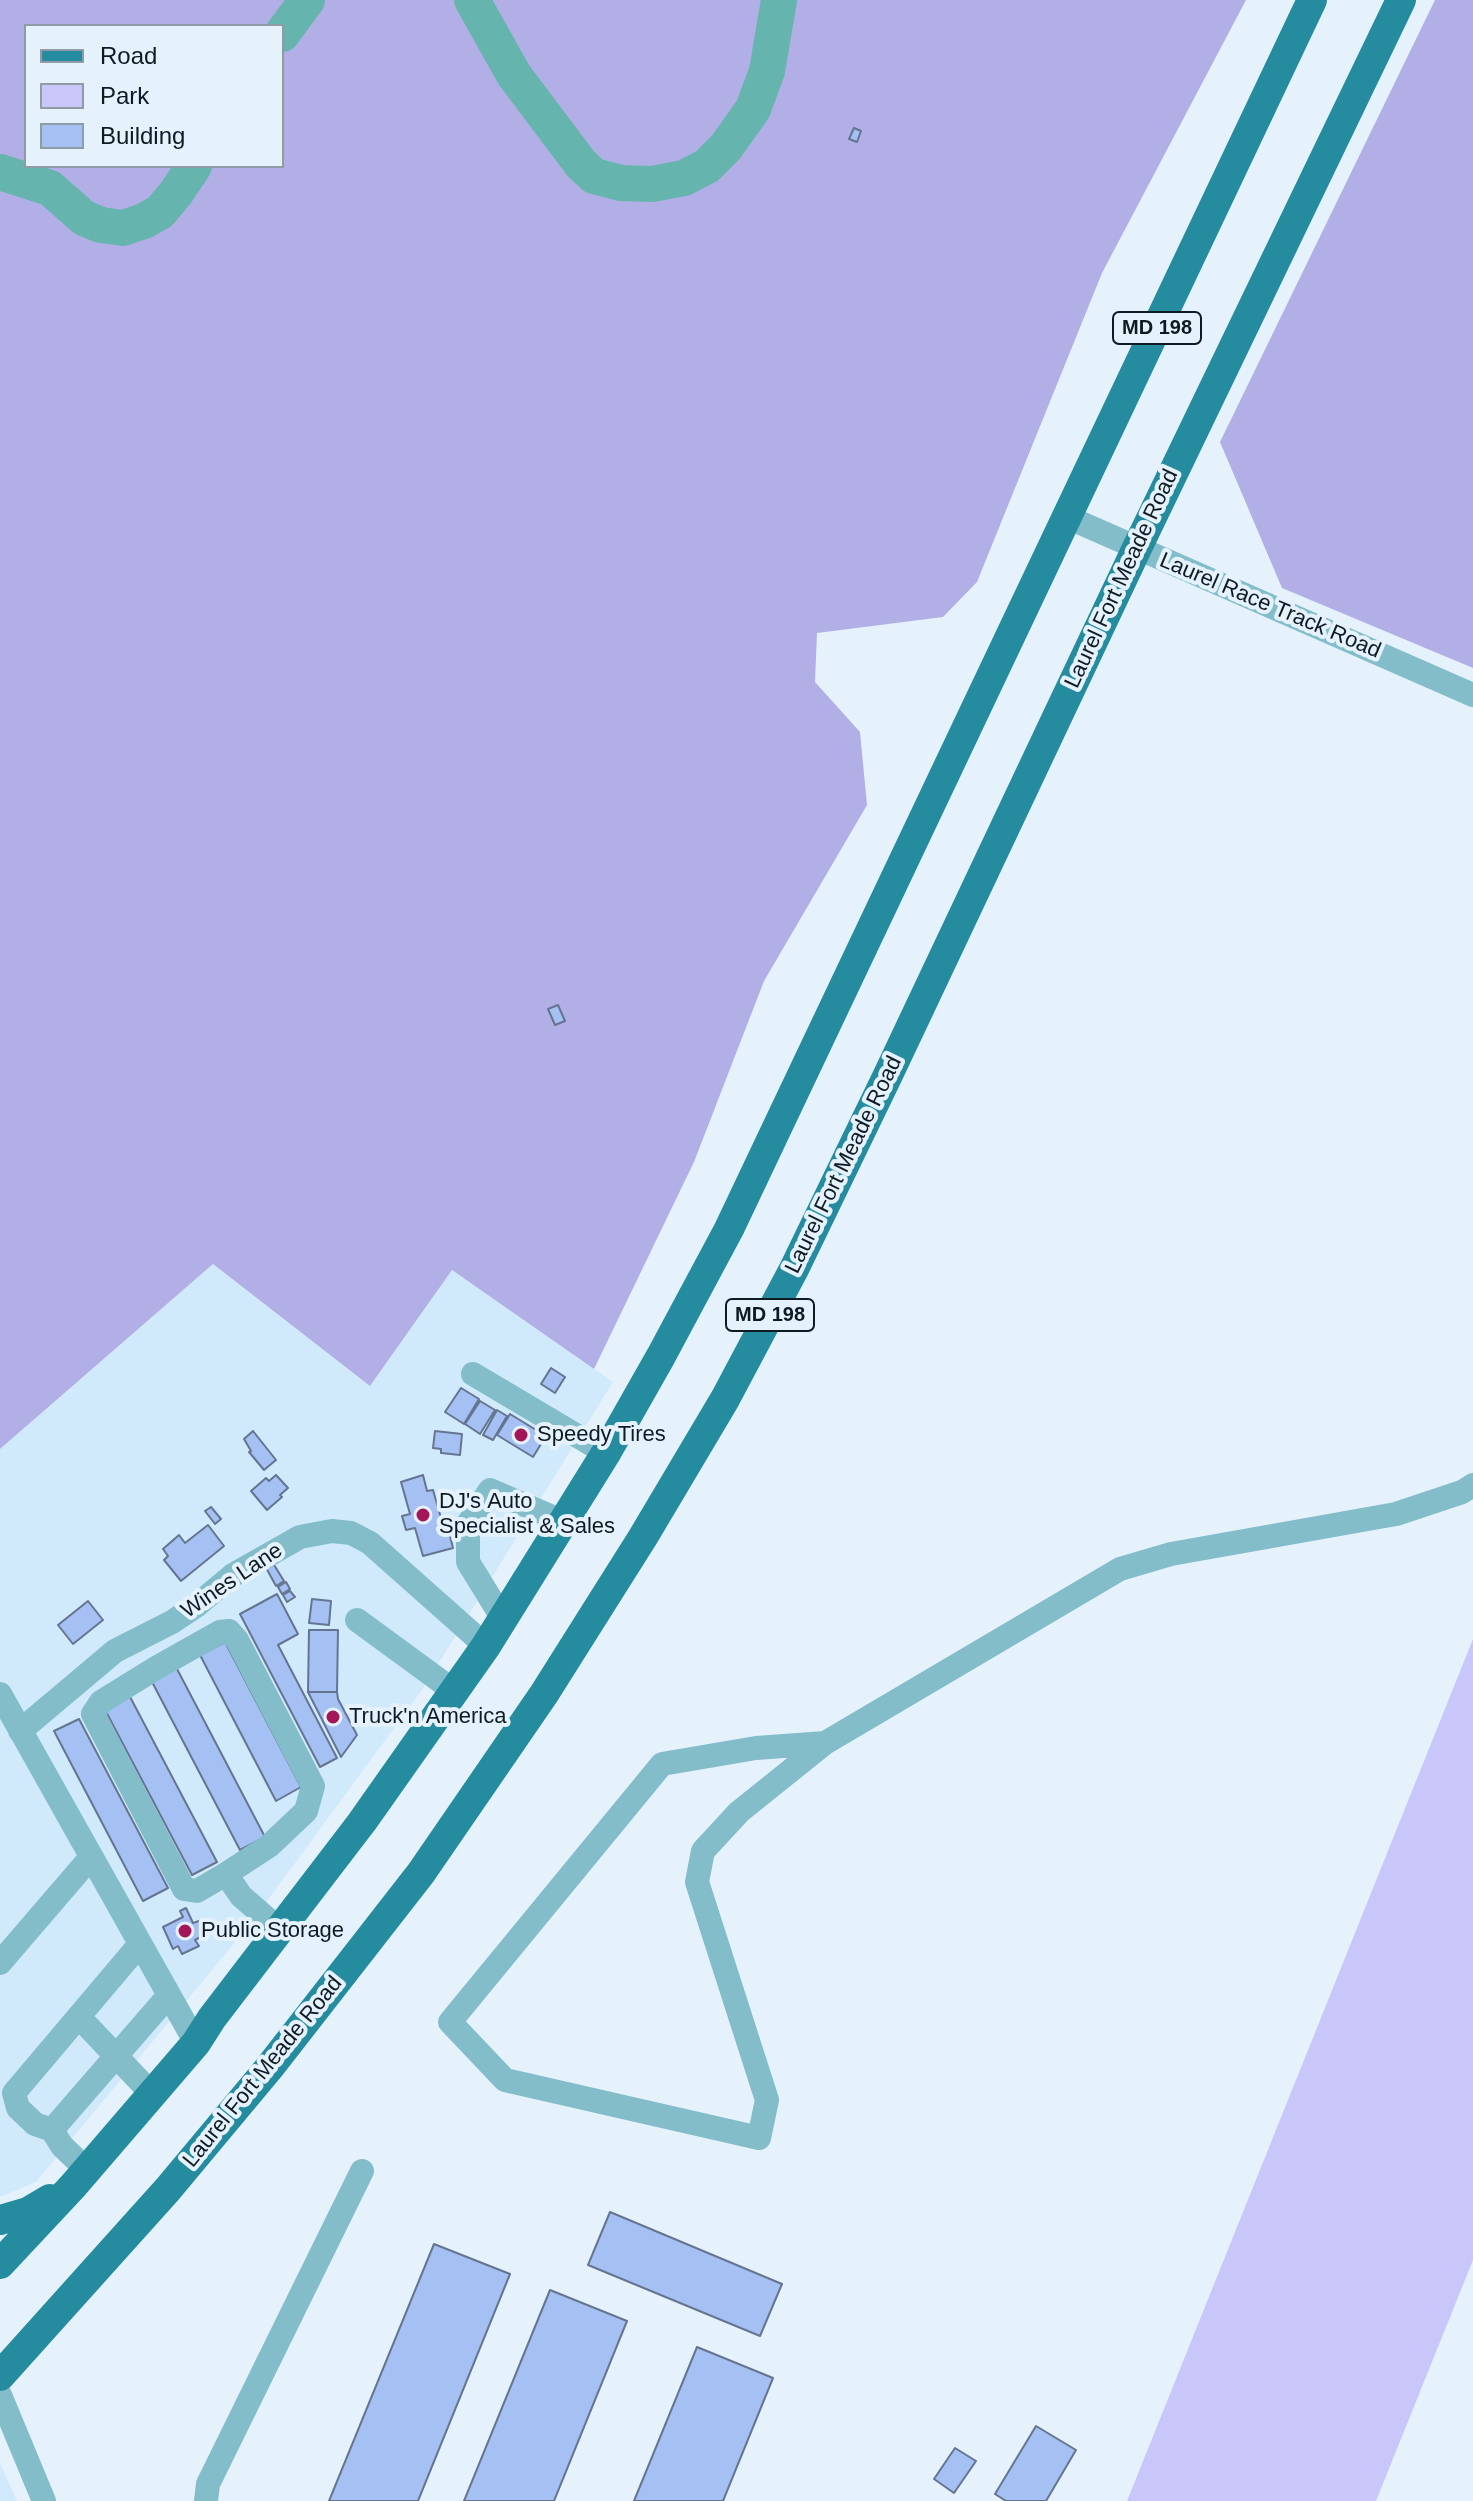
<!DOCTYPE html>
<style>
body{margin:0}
#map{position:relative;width:1473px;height:2501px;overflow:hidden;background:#e5f2fc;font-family:Helvetica,sans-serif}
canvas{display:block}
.legend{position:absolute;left:24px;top:24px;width:260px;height:144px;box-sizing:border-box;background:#e5f2fc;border:2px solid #8f9ca5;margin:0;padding:10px 14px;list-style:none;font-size:24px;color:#0e1b23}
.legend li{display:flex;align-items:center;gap:16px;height:40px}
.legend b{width:40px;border:2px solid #8f9ca5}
</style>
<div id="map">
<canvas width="1473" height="2501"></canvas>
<ul class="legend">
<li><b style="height:10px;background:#258ca0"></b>Road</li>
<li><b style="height:22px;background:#c9c7f9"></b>Park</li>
<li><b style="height:22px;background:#a5c1f3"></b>Building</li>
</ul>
</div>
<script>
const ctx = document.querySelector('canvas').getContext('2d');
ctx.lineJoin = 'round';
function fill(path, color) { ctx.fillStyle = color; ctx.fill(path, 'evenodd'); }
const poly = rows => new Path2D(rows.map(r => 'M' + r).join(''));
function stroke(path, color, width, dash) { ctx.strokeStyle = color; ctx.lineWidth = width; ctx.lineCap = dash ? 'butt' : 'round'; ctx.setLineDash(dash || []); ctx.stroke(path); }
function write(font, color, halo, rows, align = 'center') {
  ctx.font = font + ' Helvetica,sans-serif'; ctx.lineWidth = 8; ctx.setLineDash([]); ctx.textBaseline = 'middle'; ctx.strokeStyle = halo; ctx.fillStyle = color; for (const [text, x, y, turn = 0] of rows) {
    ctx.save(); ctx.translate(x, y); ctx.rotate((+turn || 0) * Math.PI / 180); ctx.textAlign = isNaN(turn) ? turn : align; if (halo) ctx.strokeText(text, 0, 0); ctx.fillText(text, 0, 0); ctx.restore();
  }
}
fill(poly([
 [213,1264,370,1386,452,1270,613,1382,422,1690,251,1923,36,2182,0,2197,0,1449],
 [0,2463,17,2501,0,2501]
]), '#d1eafb');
fill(poly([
 [1473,1639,1473,2260,1376,2501,1127,2501]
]), '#c9c7f9');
fill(poly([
 [0,0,1246,0,1102,273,977,582,943,617,817,633,815,682,860,732,867,805,764,981,694,1162,594,1369,452,1270,370,1386,213,1264,0,1449],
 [26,26,282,26,282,166,26,166],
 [1435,0,1473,0,1473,668,1282,588,1220,442]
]), '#b2afe6');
stroke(poly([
 [472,0,514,75,581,164,594,176,621,183,652,184,684,178,707,166,726,147,753,109,767,71,779,0],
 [282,34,307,0],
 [0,172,50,188,84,218,101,225,123,228,144,221,160,212,176,193,194,166]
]), '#66b4ae', 36);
const building = poly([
 [854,128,861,131,857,142,849,139,854,128],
 [558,1005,565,1021,555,1025,548,1009,558,1005],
 [551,1368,565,1377,555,1393,541,1384,551,1368],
 [461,1388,479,1399,464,1424,445,1412,461,1388],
 [480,1401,495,1410,480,1434,465,1424,480,1401],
 [497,1410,507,1416,493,1440,483,1435,497,1410],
 [510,1414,546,1436,533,1457,497,1435,510,1414],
 [253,1431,276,1460,264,1470,249,1452,251,1451,244,1439,253,1431],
 [435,1431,462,1434,460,1455,441,1453,441,1449,433,1448,435,1431],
 [276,1475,288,1488,280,1495,282,1497,267,1510,251,1491,266,1478,269,1481,276,1475],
 [423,1475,427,1491,433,1490,443,1525,447,1524,453,1548,423,1556,415,1528,406,1530,402,1516,410,1514,401,1482,423,1475],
 [211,1507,221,1519,215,1524,205,1511,211,1507],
 [208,1525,224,1546,181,1581,164,1560,168,1556,163,1549,179,1535,185,1543,208,1525],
 [271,1560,284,1581,276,1586,264,1564,271,1560],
 [286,1582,290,1589,282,1594,278,1587,286,1582],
 [290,1591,295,1597,287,1602,283,1595,290,1591],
 [277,1594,298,1634,278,1645,337,1758,320,1767,240,1614,277,1594],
 [312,1599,331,1601,329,1625,309,1623,312,1599],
 [88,1601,103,1620,73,1644,58,1625,88,1601],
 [309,1630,338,1630,337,1692,308,1692,309,1630],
 [225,1642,301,1787,276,1801,200,1655,225,1642],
 [176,1667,265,1837,240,1850,151,1680,176,1667],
 [308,1692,337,1692,338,1699,357,1735,341,1757,308,1692],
 [128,1693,217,1862,192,1875,103,1706,128,1693],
 [79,1719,168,1888,143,1901,54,1731,79,1719],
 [186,1908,193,1923,202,1920,206,1934,195,1940,199,1946,182,1954,178,1946,173,1949,163,1927,183,1917,180,1911,186,1908],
 [610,2212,782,2284,760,2336,588,2265,610,2212],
 [434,2244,510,2274,418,2501,329,2501,434,2244],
 [550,2290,627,2321,554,2501,464,2501,550,2290],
 [697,2347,773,2378,723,2501,634,2501,697,2347],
 [1036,2426,1076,2450,1046,2501,1006,2501,995,2494,1036,2426],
 [955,2448,976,2461,954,2493,934,2479,955,2448]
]);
fill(building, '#a5c1f3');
stroke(building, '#657591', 2);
stroke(poly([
 [1067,517,1473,695],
 [473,1374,606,1453],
 [503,1619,468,1562,468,1524,490,1490,564,1522],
 [357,1620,454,1691],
 [0,1694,196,2043],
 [20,1731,115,1651,172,1622,196,1606,233,1575,300,1537,332,1531,351,1533,370,1543,486,1646],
 [825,1743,756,1748,662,1764,450,2022,505,2080,759,2138,767,2100,697,1882,703,1851,739,1812,825,1743,1120,1569,1171,1554,1396,1514,1462,1492,1473,1485],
 [226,1874,197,1891,184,1889,93,1714,101,1702,156,1668,220,1632,229,1631,237,1640,313,1786,306,1811,269,1846,226,1874,241,1896,280,1930],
 [0,1963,91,1857],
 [79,2017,153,2095],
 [52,2130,35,2124,18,2108,14,2093,140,1944],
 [87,2170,62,2146,52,2130,169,1995],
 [0,2395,44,2501],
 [206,2501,208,2484,362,2171]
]), '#83bdca', 24);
stroke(poly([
 [0,2220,28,2212,50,2199],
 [0,2264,73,2186,196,2043,212,2018,362,1822,486,1646,606,1453,661,1356,729,1229,1312,0],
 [0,2376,168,2189,269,2068,421,1873,544,1694,643,1537,725,1399,794,1269,887,1077,1137,548,1401,0]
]), '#258ca0', 30);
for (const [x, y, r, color] of [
 [521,1435,8,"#a51658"],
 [423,1515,8,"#a51658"],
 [333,1717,8,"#a51658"],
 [185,1931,8,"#a51658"]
]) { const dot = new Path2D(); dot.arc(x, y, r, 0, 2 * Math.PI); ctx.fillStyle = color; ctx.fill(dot); stroke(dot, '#e5f2fc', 3); }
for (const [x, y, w] of [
 [1157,328,88],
 [770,1315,88]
]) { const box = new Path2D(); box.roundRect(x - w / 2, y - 16, w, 32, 6); ctx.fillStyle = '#e5f2fc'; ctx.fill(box); stroke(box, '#0e1b23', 2); }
write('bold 20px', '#0e1b23', null, [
 ["MD 198",1157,328],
 ["MD 198",770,1315]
]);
write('22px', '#0e1b23', '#e5f2fc', [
 ["Laurel Fort Meade Road",1122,579,-65],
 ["Laurel Race Track Road",1270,606,23],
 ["Laurel Fort Meade Road",844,1165,-64],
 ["Wines Lane",232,1581,-34],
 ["Laurel Fort Meade Road",263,2072,-51]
]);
write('22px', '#0e1b23', '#e5f2fc', [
 ["Speedy Tires",537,1435],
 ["DJ's Auto",439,1502],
 ["Specialist & Sales",439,1527],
 ["Truck'n America",349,1717],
 ["Public Storage",201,1931]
], 'left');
</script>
